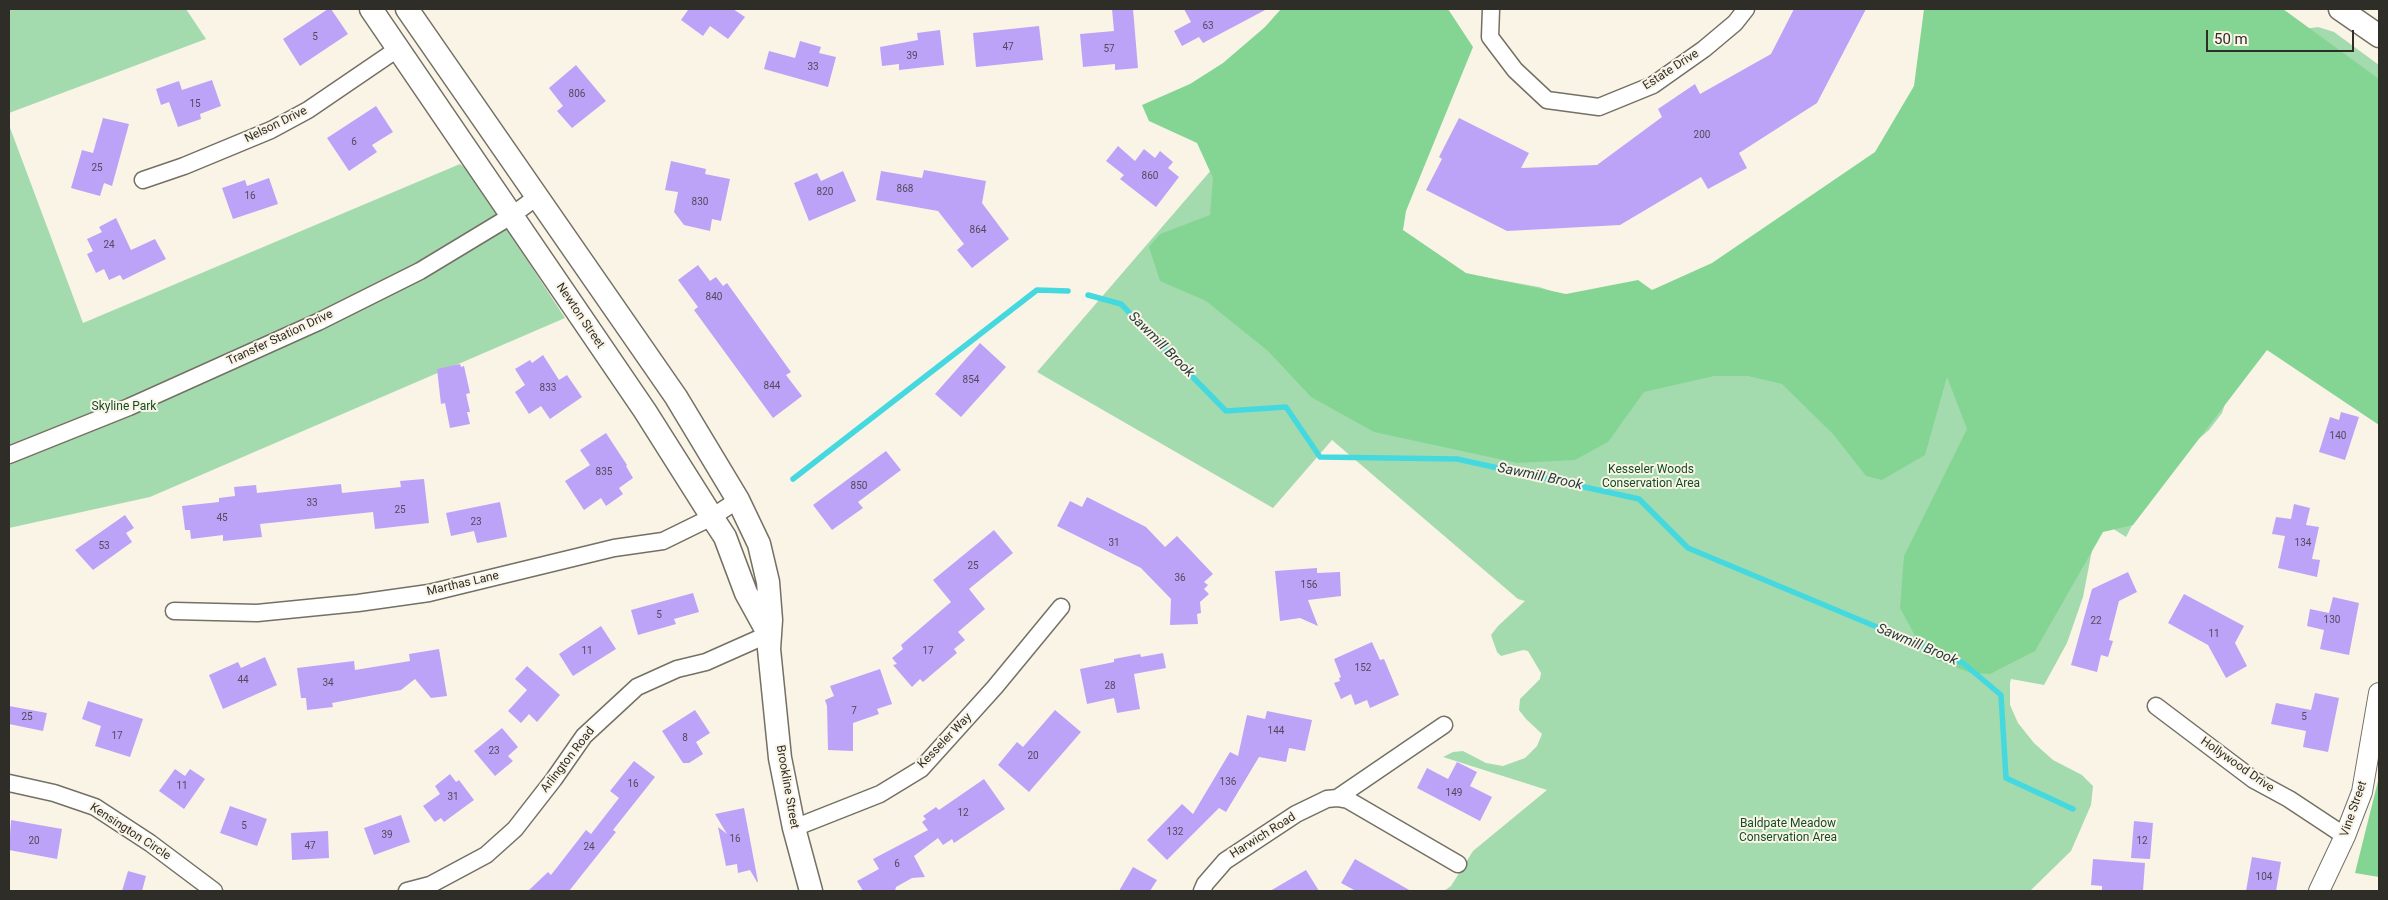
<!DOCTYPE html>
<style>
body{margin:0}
#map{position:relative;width:2388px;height:900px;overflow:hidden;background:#f9f4e6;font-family:Roboto,sans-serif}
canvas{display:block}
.frame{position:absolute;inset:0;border:10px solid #2f2d27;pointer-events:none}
.scale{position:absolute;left:2206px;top:30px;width:148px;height:22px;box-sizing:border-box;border:2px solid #2f2d27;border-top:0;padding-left:6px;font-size:15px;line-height:18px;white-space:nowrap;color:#2f2d27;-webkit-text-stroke:4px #f9f4e6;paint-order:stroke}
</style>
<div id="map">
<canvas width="2388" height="900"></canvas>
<div class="frame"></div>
<div class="scale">50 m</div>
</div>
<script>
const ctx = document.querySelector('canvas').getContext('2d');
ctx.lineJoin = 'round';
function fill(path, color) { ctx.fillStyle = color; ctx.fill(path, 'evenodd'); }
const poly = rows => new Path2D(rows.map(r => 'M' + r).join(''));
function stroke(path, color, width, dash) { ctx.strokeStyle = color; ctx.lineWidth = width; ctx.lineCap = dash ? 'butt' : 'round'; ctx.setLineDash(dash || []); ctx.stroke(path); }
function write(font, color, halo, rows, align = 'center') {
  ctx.font = font + ' Roboto,sans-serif'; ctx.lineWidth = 4; ctx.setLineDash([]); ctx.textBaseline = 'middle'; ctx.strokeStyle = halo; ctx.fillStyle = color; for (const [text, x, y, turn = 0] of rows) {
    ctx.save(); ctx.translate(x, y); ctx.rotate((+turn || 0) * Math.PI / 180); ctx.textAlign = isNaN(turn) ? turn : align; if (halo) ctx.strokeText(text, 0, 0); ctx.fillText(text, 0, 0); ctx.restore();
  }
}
fill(poly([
 [9,9,186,9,206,39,9,113],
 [2318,27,2334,32,2379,65,2379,408,2256,327,2235,374,2222,413,2209,430,2194,443,2137,516,2126,537,2098,519,2083,597,2067,643,2044,685,2011,679,2010,683,2010,705,2018,723,2034,743,2053,760,2082,775,2093,786,2091,805,2071,851,2030,891,1444,891,1451,886,1473,851,1547,790,1443,757,1453,752,1463,751,1486,763,1503,766,1525,758,1537,746,1542,734,1526,719,1519,710,1520,699,1540,679,1541,673,1528,651,1523,650,1501,656,1497,652,1491,635,1498,626,1525,601,1518,599,1332,440,1273,508,1037,372,1225,154,1416,265,1539,287,1611,310,2296,30],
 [9,125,83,323,460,164,469,171,565,318,150,497,9,528]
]), '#a4dbae');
fill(poly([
 [1281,9,1448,9,1473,47,1406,211,1403,230,1466,273,1566,294,1638,280,1652,290,1712,263,1875,152,1914,86,1924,9,2283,9,2379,79,2379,425,2267,350,2133,525,2103,532,2035,651,1990,674,1971,673,1926,656,1900,608,1904,556,1967,429,1947,377,1925,455,1882,480,1866,476,1833,434,1782,384,1748,376,1714,376,1644,392,1608,442,1575,460,1517,463,1374,432,1311,397,1268,351,1206,301,1160,281,1149,247,1160,234,1210,215,1213,178,1197,143,1149,121,1142,105,1190,84,1223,63,1265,27],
 [2379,777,2379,877,2355,873]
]), '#84d594');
stroke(poly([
 [1088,295,1121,304,1226,411,1286,407,1320,457,1457,459,1639,499,1688,548,1963,663,2001,695,2006,778,2073,809],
 [793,479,1037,290,1068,291]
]), '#45d9df', 5.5);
fill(poly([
 [328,9,331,9,348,34,300,66,283,39],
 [686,9,733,9,745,17,728,39,710,26,703,36,681,20,688,10],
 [1112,9,1133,9,1138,68,1115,70,1115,64,1083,67,1080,34,1114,31],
 [1184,9,1267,9,1203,43,1199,37,1182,46,1174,31,1191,22],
 [1794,9,1866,9,1817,103,1739,153,1747,168,1708,189,1701,177,1620,225,1507,231,1426,190,1442,159,1439,157,1459,118,1529,153,1521,168,1597,165,1662,117,1658,109,1695,84,1700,94,1771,54],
 [1039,26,1043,60,976,67,973,33],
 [940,30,944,65,899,70,899,64,882,66,880,47,918,40,917,33],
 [800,41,821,47,819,53,836,57,828,87,764,69,769,51,795,58],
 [576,65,606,101,572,128,557,111,563,106,549,88],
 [212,80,221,106,200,114,201,119,178,127,169,102,161,105,156,89,179,81,182,90],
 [376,106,393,132,372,145,377,152,349,171,327,138],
 [103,118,129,124,112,186,104,183,100,196,71,188,82,150,93,153],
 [1118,146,1135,161,1144,149,1155,158,1160,151,1173,162,1168,168,1179,177,1156,207,1120,179,1124,175,1106,161],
 [671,161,706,169,705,174,730,179,721,221,712,219,710,231,684,225,674,212,678,192,665,190],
 [924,170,986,181,982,203,1009,239,972,268,957,250,964,244,938,211,876,200,881,171,922,178],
 [843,171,856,201,809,221,794,183,817,173,821,181],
 [269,178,278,204,233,219,222,188,245,180,247,186],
 [116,218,131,250,155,239,166,259,123,280,120,275,109,280,104,269,96,273,87,254,93,251,87,239,102,232,99,227],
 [698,265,710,281,716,277,723,286,727,283,791,372,786,375,802,396,773,418,694,310,698,307,678,280],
 [980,343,1006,367,961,417,935,394],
 [543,355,559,380,567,375,582,397,550,419,541,406,529,414,515,392,525,385,515,369,530,360,532,363],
 [460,364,461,367,464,366,470,393,466,394,470,412,467,412,470,424,450,428,445,403,441,404,437,369],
 [2341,412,2359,417,2345,460,2319,452,2330,417,2339,420],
 [606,433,627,465,626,466,633,478,619,488,623,494,606,506,601,498,584,510,565,481,590,465,580,450],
 [886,451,901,470,858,502,863,508,832,530,813,505],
 [424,479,429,523,375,529,373,512,260,524,262,537,223,541,223,535,191,539,190,530,185,530,182,506,219,502,219,498,235,496,234,487,256,485,257,493,341,484,342,493,401,487,400,481],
 [1087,497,1146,527,1165,547,1177,536,1213,574,1204,582,1208,585,1204,589,1209,594,1200,602,1201,613,1197,614,1198,624,1170,625,1171,599,1141,568,1057,526,1070,501,1082,507],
 [500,502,507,537,477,543,474,531,451,536,446,513],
 [2294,504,2310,508,2306,525,2319,527,2312,559,2320,560,2317,577,2278,568,2285,536,2272,534,2276,517,2291,519],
 [125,515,134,528,126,533,132,542,93,570,75,550],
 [994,530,1013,553,969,589,985,609,958,632,965,640,954,649,957,653,923,682,920,679,912,687,893,665,897,664,892,658,903,649,901,645,951,602,933,580],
 [1317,568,1317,573,1340,572,1341,596,1308,600,1318,626,1300,618,1280,621,1275,571],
 [2128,572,2137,592,2119,601,2109,640,2113,641,2108,657,2101,655,2097,672,2071,665,2092,589],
 [693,593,699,612,674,619,676,624,638,635,631,610],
 [2184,594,2244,626,2235,643,2247,666,2226,678,2208,645,2168,623],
 [2333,597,2359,603,2349,655,2320,649,2324,630,2307,626,2310,609,2329,613],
 [601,626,616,649,573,676,559,654],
 [1372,642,1380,660,1384,659,1399,695,1370,708,1367,700,1355,705,1351,694,1341,699,1334,683,1340,681,1339,678,1341,677,1334,659],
 [439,649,447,696,431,698,415,679,401,690,332,703,333,707,307,710,306,698,301,698,297,668,354,661,355,670,410,661,409,654],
 [1163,653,1166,668,1134,674,1140,709,1117,713,1114,698,1087,704,1080,669,1114,662,1114,659,1140,654,1141,657],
 [265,657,277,685,223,709,209,675,238,662,241,668],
 [527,666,560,695,537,722,529,714,521,723,508,711,527,690,515,679],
 [880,669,892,704,877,709,879,714,853,723,853,751,828,750,827,706,825,700,834,696,830,686],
 [2315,693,2339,698,2328,752,2303,747,2306,731,2271,724,2276,703,2311,710],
 [88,701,143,719,130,757,95,746,101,726,82,719],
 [9,706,47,713,43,731,9,724],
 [695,710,710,733,696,742,703,754,689,763,683,763,662,731],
 [1055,710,1081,732,1029,792,998,765,1017,742,1023,747],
 [1267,711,1312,720,1305,751,1289,748,1286,762,1259,757,1226,812,1219,808,1167,860,1147,840,1182,804,1193,814,1230,752,1238,756,1247,715,1265,719],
 [502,728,518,747,508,756,513,761,495,776,474,751],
 [634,761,655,777,613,830,616,832,569,891,528,891,548,872,551,875,586,830,591,834,619,798,610,791],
 [1457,762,1477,772,1470,786,1492,797,1480,821,1417,788,1427,768,1448,779],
 [175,769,185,776,190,769,205,779,184,809,159,791],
 [450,774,456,782,459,780,474,800,444,822,441,818,435,822,423,806,440,794,435,786],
 [984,779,1005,809,954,843,952,839,943,845,938,838,914,856,925,877,912,878,896,887,895,891,863,891,857,881,879,869,873,859,928,830,922,822,926,819,923,816,936,807,939,810],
 [230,806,267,819,257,846,220,833],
 [744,808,758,882,757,882,750,870,738,873,737,864,726,866,718,827,727,834,715,814],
 [401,815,410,842,374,855,364,828],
 [11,820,62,829,57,859,9,850],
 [2134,821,2153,823,2150,859,2131,858],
 [328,831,329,858,292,860,291,833],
 [2252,857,2281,862,2276,891,2246,891],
 [1355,859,1411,891,1356,891,1341,883],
 [2093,859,2145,863,2143,891,2102,891,2102,886,2091,885],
 [1133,867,1157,880,1150,891,1119,891],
 [1306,870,1319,891,1270,891],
 [128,871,146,876,142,891,122,891]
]), '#bda3f8');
const minor = poly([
 [1491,9,1490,37,1515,70,1547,100,1599,107,1653,85,1704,49,1735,23,1746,9],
 [143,180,184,166,271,130,308,110,399,48],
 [9,455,129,407,318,322,420,271,511,216,538,196],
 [174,611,257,613,358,603,429,593,614,548,663,541,712,517,738,500],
 [2156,706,2254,780,2289,799,2345,836],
 [9,783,54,793,95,807,150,843,214,891],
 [1337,798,1348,800,1458,864],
 [794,828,880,794,921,769,995,687,1061,607],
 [407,891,430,885,486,855,515,829,554,779,584,736,637,687,677,669,706,662,769,634],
 [1202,891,1205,884,1225,861,1296,814,1327,799,1337,798,1444,725]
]);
const tertiary = poly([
 [2319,891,2345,836,2362,792,2379,693]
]);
const secondary = poly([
 [371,9,645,411,712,517,725,537,746,593,768,633],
 [407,9,676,397,738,500,759,544,768,582,771,620,769,649,780,758,794,828,811,891],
 [2340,9,2379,36]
]);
stroke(minor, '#747064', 19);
stroke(tertiary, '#747064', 22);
stroke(secondary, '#747064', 25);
stroke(minor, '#fff', 16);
stroke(tertiary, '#fff', 20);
stroke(secondary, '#fff', 22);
write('10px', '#524a5b', null, [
 ["63",1208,26],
 ["5",315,37],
 ["47",1008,47],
 ["57",1109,49],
 ["39",912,56],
 ["33",813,67],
 ["806",577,94],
 ["15",195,104],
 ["200",1702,135],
 ["6",354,142],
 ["25",97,168],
 ["860",1150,176],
 ["868",905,189],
 ["820",825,192],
 ["16",250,196],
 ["830",700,202],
 ["864",978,230],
 ["24",109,245],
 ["840",714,297],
 ["854",971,380],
 ["844",772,386],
 ["833",548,388],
 ["140",2338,436],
 ["835",604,472],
 ["850",859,486],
 ["33",312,503],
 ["25",400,510],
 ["45",222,518],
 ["23",476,522],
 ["31",1114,543],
 ["134",2303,543],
 ["53",104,546],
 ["25",973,566],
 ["36",1180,578],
 ["156",1309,585],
 ["5",659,615],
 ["130",2332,620],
 ["22",2096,621],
 ["11",2214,634],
 ["11",587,651],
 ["17",928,651],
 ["152",1363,668],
 ["44",243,680],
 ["34",328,683],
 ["28",1110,686],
 ["7",854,711],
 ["25",27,717],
 ["5",2304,717],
 ["144",1276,731],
 ["17",117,736],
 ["8",685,738],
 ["23",494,751],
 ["20",1033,756],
 ["136",1228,782],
 ["16",633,784],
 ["11",182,786],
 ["149",1454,793],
 ["31",453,797],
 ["12",963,813],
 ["5",244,826],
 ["132",1175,832],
 ["39",387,835],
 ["16",735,839],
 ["20",34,841],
 ["12",2142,841],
 ["47",310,846],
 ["24",589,847],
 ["6",897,864],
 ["104",2264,877]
]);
write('12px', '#2f2d27', '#f9f4e6', [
 ["Estate Drive",1671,70,-33],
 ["Nelson Drive",276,125,-26],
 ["Newton Street",580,316,56],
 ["Transfer Station Drive",280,338,-25],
 ["Marthas Lane",463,584,-13],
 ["Kesseler Way",945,741,-46],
 ["Arlington Road",568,760,-52],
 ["Hollywood Drive",2237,765,35],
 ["Brookline Street",787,787,80],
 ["Vine Street",2354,809,-71],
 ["Kensington Circle",130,832,33],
 ["Harwich Road",1263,836,-32]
]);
write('12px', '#124d24', '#f9f4e6', [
 ["Skyline Park",124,407],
 ["Kesseler Woods",1651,470],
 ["Conservation Area",1651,484],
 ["Baldpate Meadow",1788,824],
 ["Conservation Area",1788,838]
]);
write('italic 14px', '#253e3e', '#f9f4e6', [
 ["Sawmill Brook",1161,345,45],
 ["Sawmill Brook",1540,477,12],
 ["Sawmill Brook",1917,645,23]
]);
</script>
